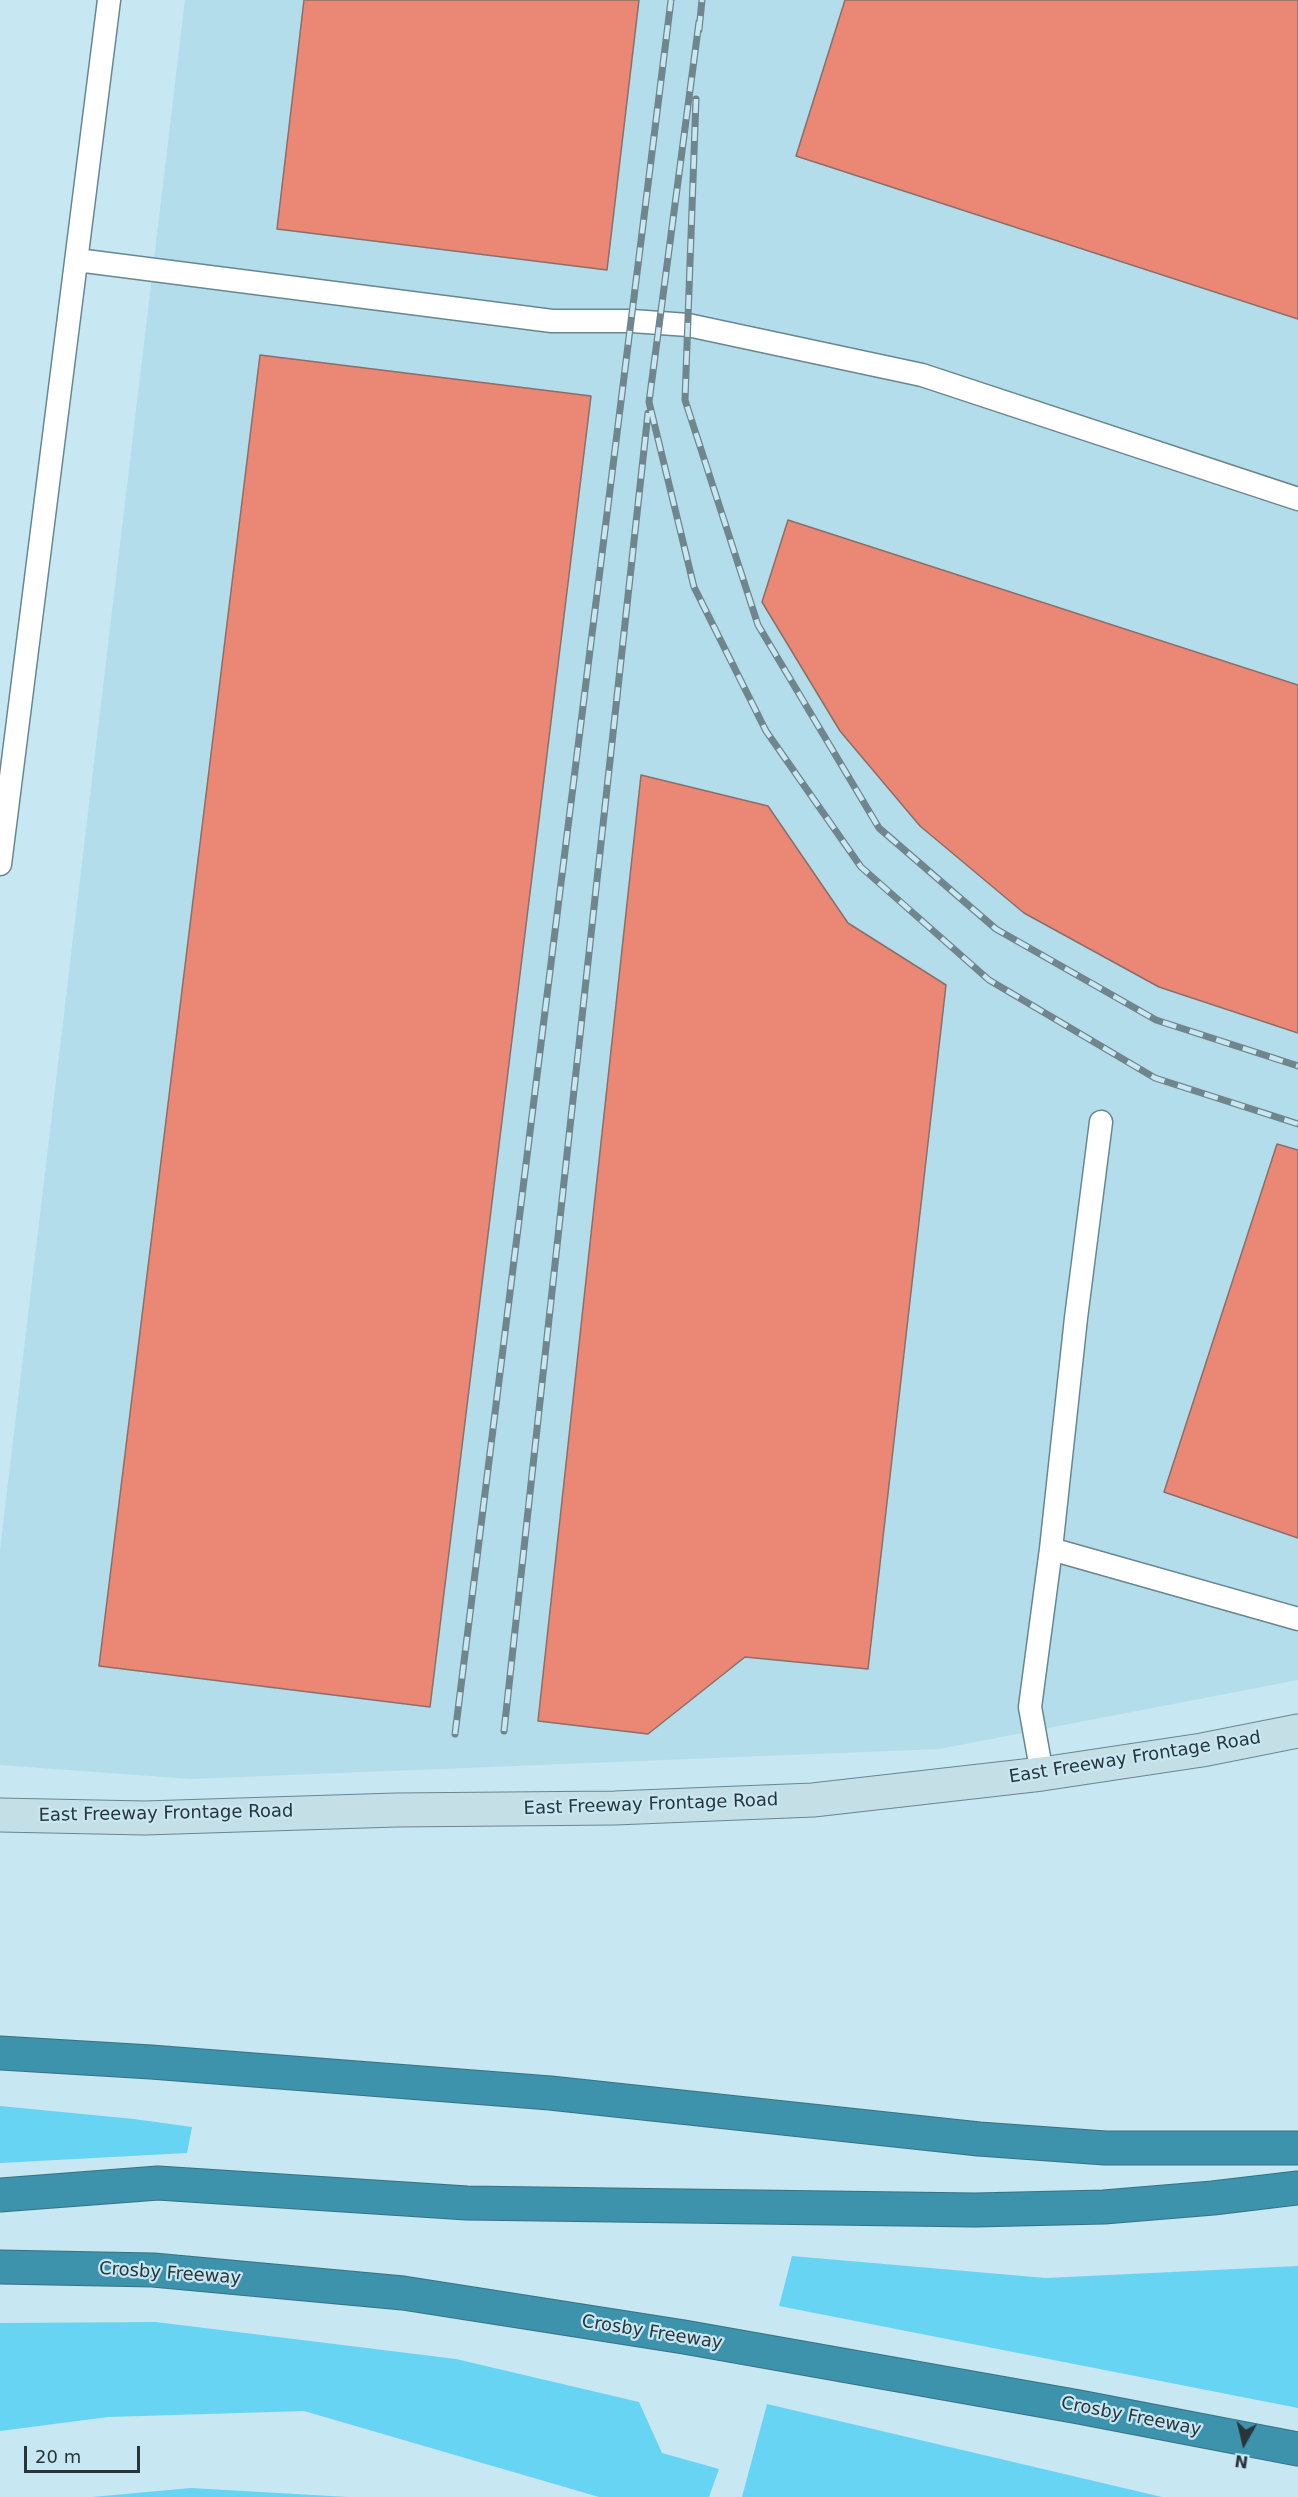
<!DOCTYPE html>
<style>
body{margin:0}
#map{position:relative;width:1298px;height:2497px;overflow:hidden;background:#c7e7f2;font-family:"DejaVu Sans",sans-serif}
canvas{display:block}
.north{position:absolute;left:1214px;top:2413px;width:60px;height:60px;-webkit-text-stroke:4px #c7e7f2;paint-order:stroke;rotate:188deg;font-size:16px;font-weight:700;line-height:24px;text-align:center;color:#29353a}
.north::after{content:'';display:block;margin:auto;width:21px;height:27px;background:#29353a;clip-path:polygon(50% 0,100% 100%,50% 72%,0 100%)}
.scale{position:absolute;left:24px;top:2446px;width:116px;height:27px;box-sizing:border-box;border:3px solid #29353a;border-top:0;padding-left:8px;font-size:18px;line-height:21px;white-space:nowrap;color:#29353a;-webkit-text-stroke:4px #c7e7f2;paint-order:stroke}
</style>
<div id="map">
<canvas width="1298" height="2497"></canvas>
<div class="north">N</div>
<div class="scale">20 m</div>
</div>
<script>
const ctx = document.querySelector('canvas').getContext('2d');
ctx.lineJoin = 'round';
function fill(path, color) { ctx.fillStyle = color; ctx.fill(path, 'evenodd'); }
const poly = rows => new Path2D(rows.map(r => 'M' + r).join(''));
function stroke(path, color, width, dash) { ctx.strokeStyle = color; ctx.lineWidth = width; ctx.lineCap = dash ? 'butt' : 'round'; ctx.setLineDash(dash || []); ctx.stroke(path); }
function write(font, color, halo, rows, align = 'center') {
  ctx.font = font + ' "DejaVu Sans",sans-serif'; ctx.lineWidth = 4.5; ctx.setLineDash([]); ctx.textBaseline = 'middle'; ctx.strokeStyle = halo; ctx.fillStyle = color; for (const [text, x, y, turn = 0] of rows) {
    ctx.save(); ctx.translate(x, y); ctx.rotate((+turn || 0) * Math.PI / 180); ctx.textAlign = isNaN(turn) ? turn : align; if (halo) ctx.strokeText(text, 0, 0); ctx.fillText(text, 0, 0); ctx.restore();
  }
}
fill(poly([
 [185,0,1298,0,1298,1680,939,1749,191,1779,0,1765,0,1550]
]), '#b3ddeb');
fill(poly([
 [0,2106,134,2119,192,2127,187,2153,0,2163],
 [792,2256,1046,2278,1298,2266,1298,2408,779,2306],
 [156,2322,456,2359,639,2402,662,2453,719,2469,709,2497,599,2497,304,2411,108,2417,0,2431,0,2323],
 [767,2404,1162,2497,742,2497],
 [191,2488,348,2497,92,2497]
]), '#68d4f4');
const building = poly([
 [304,0,639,0,607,270,277,229,304,0],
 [845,0,1298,0,1298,319,796,156,845,0],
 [260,355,591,396,430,1707,99,1666,260,355],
 [788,520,1298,685,1298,1033,1159,987,1024,913,920,826,840,731,762,602,788,520],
 [641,775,768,806,848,923,946,985,868,1669,745,1657,648,1734,538,1721,641,775],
 [1277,1144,1298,1150,1298,1538,1164,1492,1277,1144]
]);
fill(building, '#eb8875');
stroke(building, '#8b6e68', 1.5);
const service = poly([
 [77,260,552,321,632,321,688,325,922,375,1298,499],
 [0,864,109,0],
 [1051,1549,1076,1318,1101,1122],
 [1042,1774,1030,1707,1051,1549,1298,1619]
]);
const secondary = poly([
 [0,1815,145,1818,396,1810,615,1808,813,1800,1042,1774,1202,1750,1298,1731]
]);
const motorway = poly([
 [0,2053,151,2062,550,2093,979,2139,1105,2148,1298,2148],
 [0,2195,158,2183,467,2203,975,2210,1104,2207,1213,2198,1298,2188],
 [0,2267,153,2270,403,2293,684,2337,1079,2407,1298,2449]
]);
stroke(service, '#688690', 25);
stroke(secondary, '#688690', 35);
stroke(motorway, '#367284', 35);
stroke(service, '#fff', 22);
stroke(secondary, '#c5dfe6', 33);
stroke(motorway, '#3d93ac', 33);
const rail = poly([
 [699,22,649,402,694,587,766,731,861,867,989,980,1155,1078,1298,1124],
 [699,30,702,0],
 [696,99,685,400,758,625,879,828,996,929,1156,1020,1298,1066],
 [504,1731,648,413],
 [455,1734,671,0]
]);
stroke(rail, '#70858c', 7);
stroke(rail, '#c7e7f2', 4.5, [14]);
write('18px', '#29353a', '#c7e7f2', [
 ["East Freeway Frontage Road",1135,1758,-9],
 ["East Freeway Frontage Road",651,1805,-2],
 ["East Freeway Frontage Road",166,1814,-1],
 ["Crosby Freeway",170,2274,4],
 ["Crosby Freeway",652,2333,9],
 ["Crosby Freeway",1131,2417,11]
]);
</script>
